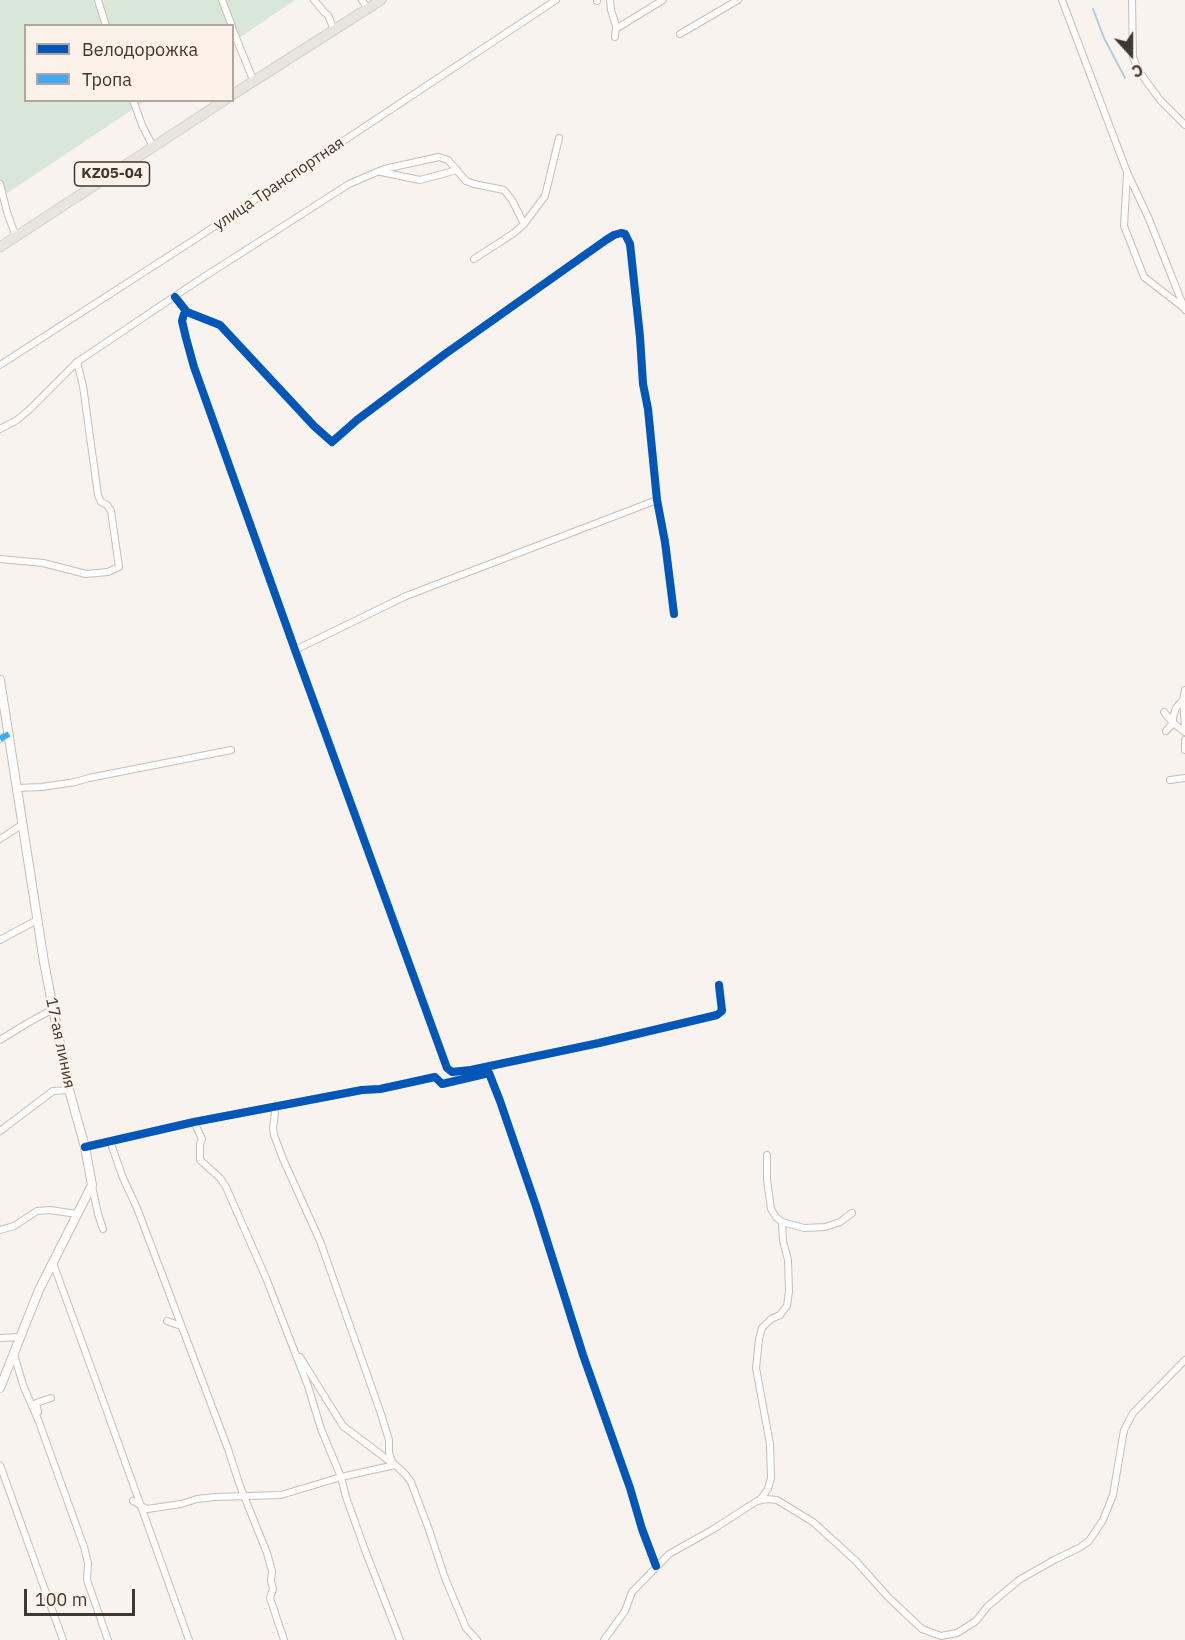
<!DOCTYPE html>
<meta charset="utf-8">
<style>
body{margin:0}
#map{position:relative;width:1185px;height:1640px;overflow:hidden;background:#f8f3ee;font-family:"IBM Plex Sans",sans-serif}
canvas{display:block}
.legend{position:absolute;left:24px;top:24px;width:210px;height:78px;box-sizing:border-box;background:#fdf2e9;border:2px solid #b1a7a0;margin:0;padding:8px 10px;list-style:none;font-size:18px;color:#3e3732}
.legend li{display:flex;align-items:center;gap:12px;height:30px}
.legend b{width:30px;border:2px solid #b1a7a0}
.north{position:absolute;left:1101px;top:24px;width:60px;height:60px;-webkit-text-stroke:4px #fdf2e9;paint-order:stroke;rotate:159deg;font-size:16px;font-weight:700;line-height:24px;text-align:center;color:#3e3732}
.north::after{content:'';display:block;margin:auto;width:21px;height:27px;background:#3e3732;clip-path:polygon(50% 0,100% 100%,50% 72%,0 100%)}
.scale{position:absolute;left:24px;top:1589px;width:111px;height:27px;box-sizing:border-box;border:3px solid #3e3732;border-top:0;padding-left:8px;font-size:18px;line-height:21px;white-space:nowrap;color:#3e3732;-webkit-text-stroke:4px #fdf2e9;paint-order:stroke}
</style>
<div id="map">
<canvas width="1185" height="1640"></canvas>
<ul class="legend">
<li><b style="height:8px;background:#0057b8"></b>Велодорожка</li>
<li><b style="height:8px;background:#3fa9f5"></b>Тропа</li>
</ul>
<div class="north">С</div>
<div class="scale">100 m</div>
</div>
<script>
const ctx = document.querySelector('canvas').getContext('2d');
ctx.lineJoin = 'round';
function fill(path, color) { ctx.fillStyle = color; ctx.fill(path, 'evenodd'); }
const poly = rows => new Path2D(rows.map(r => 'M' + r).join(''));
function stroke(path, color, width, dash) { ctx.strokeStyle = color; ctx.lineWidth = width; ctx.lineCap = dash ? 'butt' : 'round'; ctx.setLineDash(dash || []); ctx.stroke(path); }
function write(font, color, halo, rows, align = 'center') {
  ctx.font = font + ' "IBM Plex Sans",sans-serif'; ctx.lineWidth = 4.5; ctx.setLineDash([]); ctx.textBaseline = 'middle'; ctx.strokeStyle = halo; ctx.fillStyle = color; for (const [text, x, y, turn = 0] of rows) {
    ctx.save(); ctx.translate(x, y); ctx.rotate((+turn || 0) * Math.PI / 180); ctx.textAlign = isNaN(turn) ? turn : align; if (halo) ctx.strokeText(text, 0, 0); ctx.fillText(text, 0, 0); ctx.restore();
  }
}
fill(poly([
 [0,0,295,0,233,42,232,26,26,26,26,100,145,101,0,198]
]), '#d8e7d7');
stroke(poly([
 [1093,9,1104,38,1125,78]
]), '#b3cde0', 2);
const street = poly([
 [98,0,106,26],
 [222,0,232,26],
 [314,0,325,13,328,15,334,30],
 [362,0,368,9],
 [597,0,597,1],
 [610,0,611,10,616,26,615,37],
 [1062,0,1127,172,1149,219,1185,310],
 [1132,0,1133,57,1138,70,1160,100,1185,125],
 [616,26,619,27,663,0],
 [232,28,254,82],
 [680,34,738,0],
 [133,100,142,125,153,147],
 [381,172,420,180,457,170],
 [1127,173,1124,226,1144,277,1184,308],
 [0,184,7,212,16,237],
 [474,259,514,233,524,224],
 [175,297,187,312,220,325,314,426,332,442,357,420,445,354,606,240,614,235,621,233,625,234,630,244,640,337,643,384,648,409,657,500,665,542,674,614],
 [187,312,184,314,182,321,186,338,194,367,295,650,447,1068,452,1072,471,1070,599,1043,717,1015,722,1011,719,985],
 [0,365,200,236,556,0],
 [0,429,17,420,29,410,77,362,196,282,349,184,384,169,439,157,448,160,466,181,474,184,504,190,512,200,524,224,545,196,559,138],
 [0,559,43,563,86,574,108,572,119,567,111,511,107,505,101,502,98,495,83,386,77,362],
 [295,650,406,596,657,500],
 [1185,690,1183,700,1185,727],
 [1183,700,1176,708,1173,717,1173,723,1185,732],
 [1164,712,1173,723,1166,731],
 [0,739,9,734],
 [1185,740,1185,750],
 [1170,780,1185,778],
 [17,788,42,787,75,782,89,778,231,750],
 [0,839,23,824],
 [0,940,37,920],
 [0,1040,26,1024,53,1009],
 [274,1107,275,1113,273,1128,274,1135,283,1159,320,1241,381,1414,389,1440,389,1452,392,1462,405,1474,411,1482,428,1527,445,1578,466,1628,477,1640],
 [194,1122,202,1139,200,1144,200,1160,220,1178,226,1187,266,1278,308,1386,321,1429,341,1477,346,1497,365,1550,400,1640],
 [0,1131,53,1091,69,1090],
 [110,1141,123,1178,137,1208,228,1449,240,1486,267,1553,272,1571,271,1581,273,1589,270,1598,284,1640],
 [85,1147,194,1122,362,1090,380,1089,435,1077,442,1084,489,1073,500,1101,536,1206,583,1355,630,1488,642,1529,656,1566],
 [767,1155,767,1180,771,1209,776,1217,782,1222,804,1228,825,1227,840,1222,852,1213],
 [92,1186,98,1214,103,1229],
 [0,1230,14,1226,37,1211,50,1210,77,1214],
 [53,1263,96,1381,189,1640],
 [167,1321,181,1326],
 [0,1338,21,1337],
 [14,1354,23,1385,39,1422,84,1547,88,1563,87,1580,108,1640],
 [300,1357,343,1426,392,1463],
 [38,1412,36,1403,51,1398],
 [0,1465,63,1640],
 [760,1500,768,1489,771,1478,770,1444,756,1368,759,1339,762,1328,771,1319,780,1315,787,1306,789,1291,788,1260,783,1241,782,1222],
 [133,1501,147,1509,181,1504,197,1499,215,1497,281,1495,341,1477,395,1465],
 [604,1640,625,1611,632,1592,669,1554,712,1530,757,1501,766,1499,777,1500,813,1522,856,1561,888,1597,922,1629,941,1636,957,1633,976,1621,988,1606,1019,1580,1054,1560,1079,1548,1089,1541,1103,1520,1113,1495,1124,1430,1133,1413,1185,1360]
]);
const secondary = poly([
 [0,680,44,962,69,1090,85,1147,92,1185,39,1290,0,1388]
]);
const primary = poly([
 [232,95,381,0],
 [0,247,225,100]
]);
stroke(street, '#c5bfbb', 8);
stroke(secondary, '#c5bfbb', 10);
stroke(primary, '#d2cfcc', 11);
stroke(street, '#fefdfc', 6);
stroke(secondary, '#fefdfc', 8);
stroke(primary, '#e7e5dd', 9);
stroke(poly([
 [0,739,9,734]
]), '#3fa9f5', 6, [12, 6]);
stroke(poly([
 [175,297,187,312,220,325,314,426,332,442,357,420,445,354,606,240,614,235,621,233,625,234,630,244,640,337,643,384,648,409,657,500,665,542,674,614],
 [187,312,184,314,182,321,186,338,194,367,295,650,447,1068,452,1072,471,1070,599,1043,717,1015,722,1011,719,985],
 [85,1147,194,1122,362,1090,380,1089,435,1077,442,1084,489,1073,500,1101,536,1206,583,1355,630,1488,642,1529,656,1566]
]), '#0057b8', 8);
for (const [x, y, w] of [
 [112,174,75]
]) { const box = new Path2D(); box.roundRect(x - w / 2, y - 12, w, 24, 4.5); ctx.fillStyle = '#fdf2e9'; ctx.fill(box); stroke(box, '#3e3732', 1.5); }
write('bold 15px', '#3e3732', null, [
 ["KZ05-04",112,174]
]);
write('16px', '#3e3732', '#fdf2e9', [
 ["улица Транспортная",279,184,-34],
 ["17-ая линия",60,1043,78]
]);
</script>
